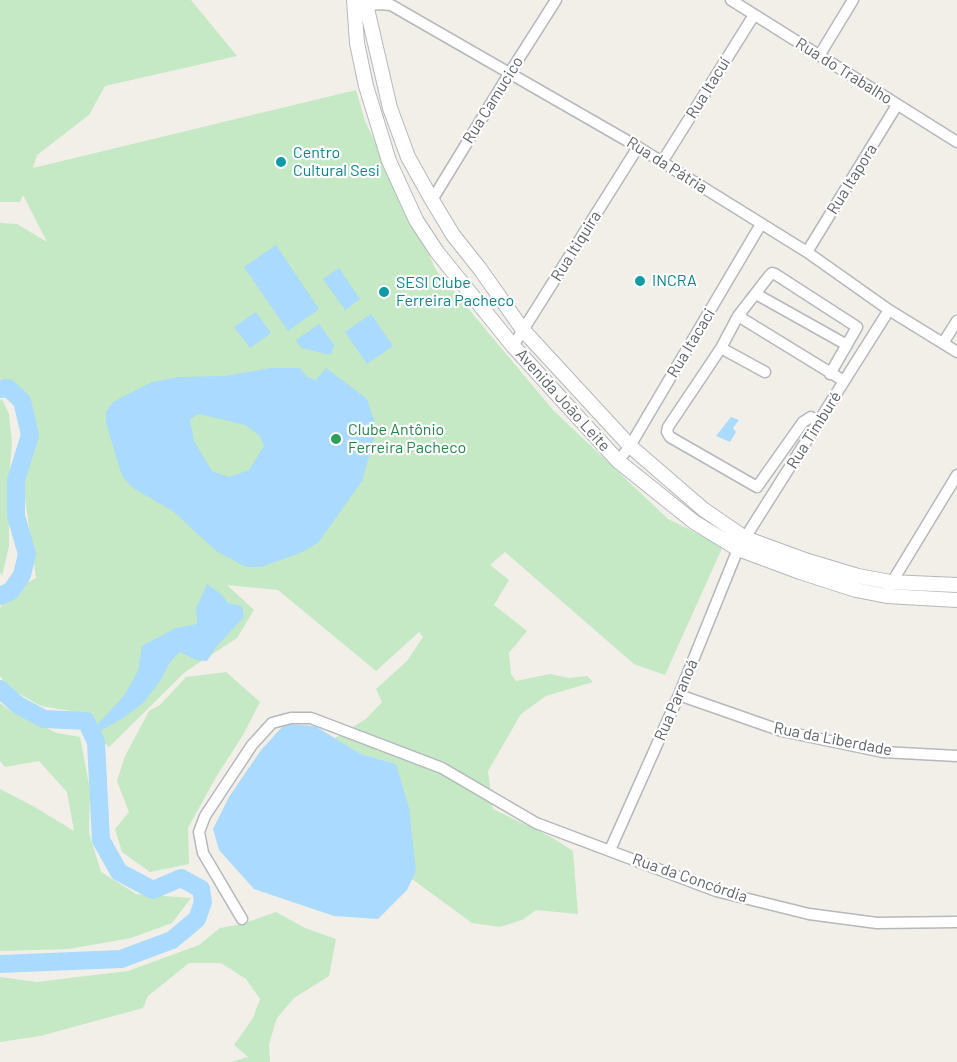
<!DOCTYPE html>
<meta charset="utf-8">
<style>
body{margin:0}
canvas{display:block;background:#f1efe8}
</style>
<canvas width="957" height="1062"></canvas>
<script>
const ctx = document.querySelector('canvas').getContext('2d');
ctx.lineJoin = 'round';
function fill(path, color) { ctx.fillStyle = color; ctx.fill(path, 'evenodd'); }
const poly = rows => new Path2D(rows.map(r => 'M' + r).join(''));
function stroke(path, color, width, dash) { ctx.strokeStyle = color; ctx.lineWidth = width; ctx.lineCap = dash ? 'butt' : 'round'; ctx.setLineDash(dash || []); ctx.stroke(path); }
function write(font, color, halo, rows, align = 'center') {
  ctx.font = font + ' Barlow,sans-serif'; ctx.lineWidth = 4.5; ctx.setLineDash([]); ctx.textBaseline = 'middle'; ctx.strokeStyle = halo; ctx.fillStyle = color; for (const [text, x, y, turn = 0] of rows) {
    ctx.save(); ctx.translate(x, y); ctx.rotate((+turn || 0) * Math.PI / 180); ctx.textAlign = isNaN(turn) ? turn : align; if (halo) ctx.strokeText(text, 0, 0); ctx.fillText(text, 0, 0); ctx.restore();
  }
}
fill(poly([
 [0,0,191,0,237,56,105,86,89,115,37,155,33,168,356,90,365,121,436,270,553,410,668,519,723,546,665,675,634,664,505,552,490,565,509,580,494,605,527,631,509,653,511,674,516,681,550,674,569,678,587,676,593,682,546,696,521,714,488,771,493,809,551,837,573,851,578,914,536,910,522,920,500,927,472,923,412,879,396,764,361,754,335,738,366,719,382,702,376,689,407,661,423,637,419,632,376,671,278,590,227,585,254,610,237,638,185,672,109,747,71,711,41,706,9,688,0,676,0,608,11,591,36,578,22,476,36,425,21,394,0,379,0,223,17,224,47,242,23,195,20,202,0,202],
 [2,399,9,414,12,443,9,480,9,546,2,576,0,572,0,401],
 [226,672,260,702,243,735,216,777,188,828,189,864,150,872,122,852,115,829,129,812,117,781,125,756,149,711,160,705,186,677],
 [0,703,12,712,57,733,80,737,90,790,89,833,101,872,136,894,191,898,172,923,131,938,69,949,0,951,0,789,33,806,74,831,67,792,39,761,5,767,0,761],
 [276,912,305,928,336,939,329,976,294,998,277,1018,269,1044,270,1062,231,1062,248,1057,234,1045,253,1018,260,999,246,979,221,963,189,963,148,996,143,1008,40,1036,0,1042,0,977,37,982,128,971,199,945,220,928,242,924]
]), '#c5e8c5');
fill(poly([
 [276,245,319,309,288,331,244,267],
 [339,268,360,299,345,310,323,279],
 [256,312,271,333,250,348,234,327],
 [371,314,393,346,367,364,345,332],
 [319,324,334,345,331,355,301,348,296,340],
 [270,368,300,368,307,377,316,380,326,368,367,399,377,429,362,481,318,543,300,553,261,567,246,567,216,551,174,512,133,488,122,476,106,423,106,412,113,402,152,382,179,377,225,376],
 [199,414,245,425,260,436,264,446,249,470,229,477,212,471,194,441,190,419],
 [731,417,739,420,733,428,736,432,730,442,716,436],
 [207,584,221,594,228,603,242,606,244,617,216,647,207,661,196,660,180,652,170,662,160,681,144,702,123,718,100,731,98,724,124,696,138,671,142,646,176,628,197,624,196,609],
 [285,724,315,726,361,754,396,764,409,808,416,871,407,890,378,919,334,916,254,889,219,850,213,829,229,797,261,750]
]), '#aadaff');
stroke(poly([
 [0,389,8,388,22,401,30,435,16,480,16,516,27,554,22,575,11,591,0,596],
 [0,689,18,705,44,719,86,721,96,742,101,840,119,872,153,890,181,878,201,889,203,902,197,919,172,940,121,959,0,964]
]), '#aadaff', 18);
const minor = poly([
 [731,0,957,142],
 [360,6,380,4,391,5,638,147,807,252,889,310,957,352],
 [819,56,853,0],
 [662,162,754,15],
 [432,200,509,74,556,0],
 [807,252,897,105],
 [756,294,847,345],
 [738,316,769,276,772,273,775,274,857,327,830,374],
 [943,343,957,321],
 [513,346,638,147],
 [721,348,765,372],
 [818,422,811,417,803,422,757,487,670,437,667,432,668,427,721,348,738,316,844,381],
 [618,461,630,446,761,224],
 [889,587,957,475],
 [679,695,782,731,883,752,957,756],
 [610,850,679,695,738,549,889,310],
 [242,919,203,853,199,832,205,816,252,745,272,723,291,718,311,718,442,768,536,823,716,891,809,914,877,923,957,922]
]);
const tertiary = poly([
 [354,0,357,43,366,86,389,161,416,220,437,252,513,346,618,461,694,522,738,549,800,572,856,590,887,596,957,600],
 [365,0,390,108,408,157,432,200,453,235,480,269,523,330,630,446,703,509,745,538,808,561,858,576,890,582,957,585]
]);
stroke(minor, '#b5b8bc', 13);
stroke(tertiary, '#b5b8bc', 16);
stroke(minor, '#fff', 10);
stroke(tertiary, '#fff', 14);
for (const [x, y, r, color] of [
 [281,162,6,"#0f9aa8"],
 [640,281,6,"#0f9aa8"],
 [384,292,6,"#0f9aa8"],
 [336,439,6,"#2e9e5b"]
]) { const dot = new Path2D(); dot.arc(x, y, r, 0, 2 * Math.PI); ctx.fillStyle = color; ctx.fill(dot); stroke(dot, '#fff', 2); }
write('16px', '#5f6368', '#fff', [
 ["Rua do Trabalho",844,71,32],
 ["Rua Itacuí",708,88,-58],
 ["Rua Camucico",493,100,-58],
 ["Rua da Pátria",667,165,32],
 ["Rua Itapora",852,179,-58],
 ["Rua Itiquira",576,246,-58],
 ["Rua Itacaci",691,343,-59],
 ["Avenida João Leite",563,400,48],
 ["Rua Timburé",814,430,-58],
 ["Rua Paranoá",676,700,-67],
 ["Rua da Liberdade",833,739,11],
 ["Rua da Concórdia",690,878,19]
]);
write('16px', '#0d838f', '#fff', [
 ["Centro",293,153],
 ["Cultural Sesi",293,171],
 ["INCRA",652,281],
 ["SESI Clube",396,283],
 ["Ferreira Pacheco",396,301]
], 'left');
write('16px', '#27864d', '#fff', [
 ["Clube Antônio",348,430],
 ["Ferreira Pacheco",348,448]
], 'left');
</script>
